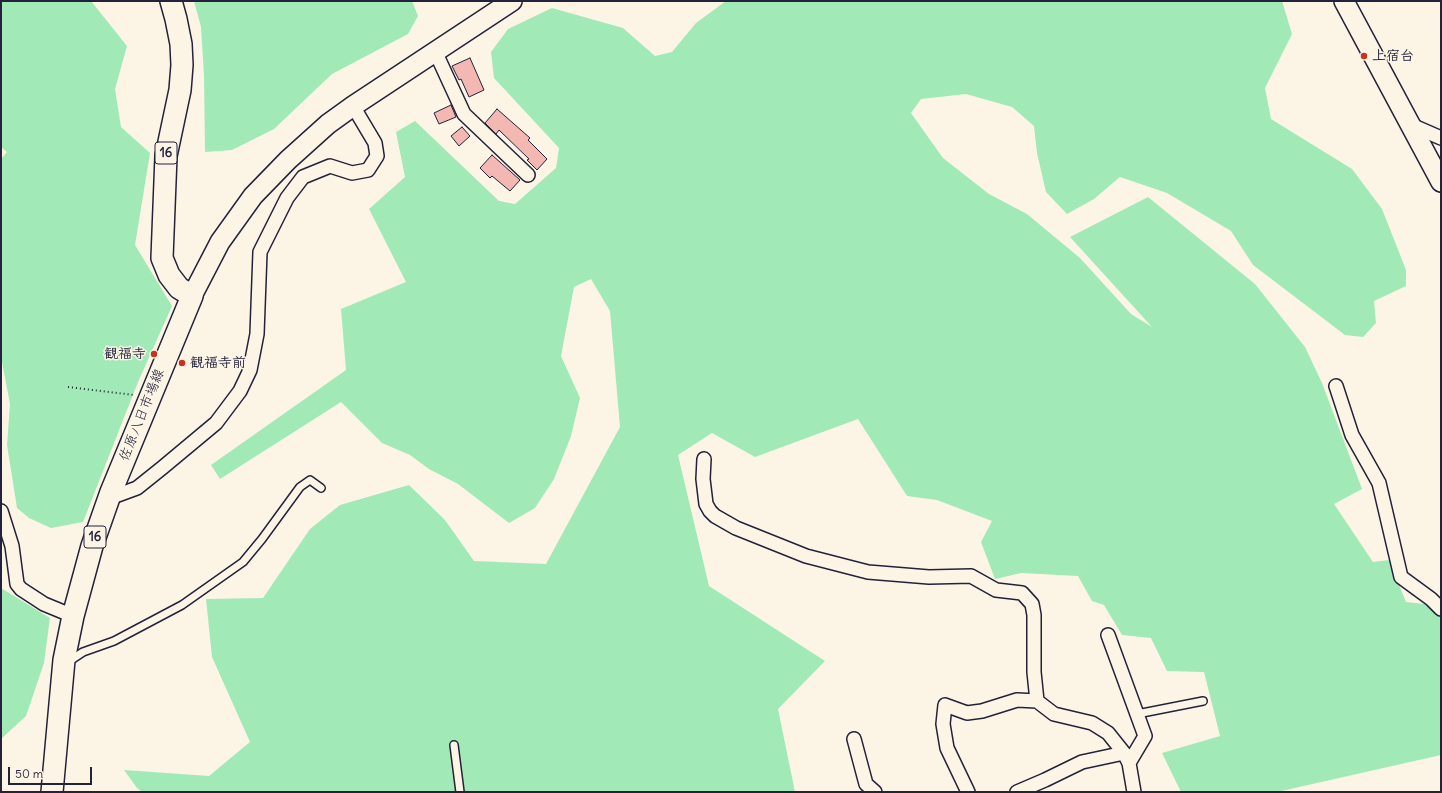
<!DOCTYPE html>
<meta charset="utf-8">
<style>
body{margin:0}
#map{position:relative;width:1442px;height:793px;overflow:hidden;background:#fcf5e5;font-family:Delius,sans-serif}
canvas{display:block}
.frame{position:absolute;inset:0;border:2px solid #22223b;pointer-events:none}
.scale{position:absolute;left:8px;top:767px;width:84px;height:18px;box-sizing:border-box;border:2px solid #22223b;border-top:0;padding-left:5px;font-size:12px;line-height:14px;white-space:nowrap;color:#22223b;-webkit-text-stroke:3px #fcf5e5;paint-order:stroke}
</style>
<div id="map">
<canvas width="1442" height="793"></canvas>
<div class="frame"></div>
<div class="scale">50 m</div>
</div>
<script>
const ctx = document.querySelector('canvas').getContext('2d');
ctx.lineJoin = 'round';
function fill(path, color) { ctx.fillStyle = color; ctx.fill(path, 'evenodd'); }
const poly = rows => new Path2D(rows.map(r => 'M' + r).join(''));
function stroke(path, color, width, dash) { ctx.strokeStyle = color; ctx.lineWidth = width; ctx.lineCap = dash ? 'butt' : 'round'; ctx.setLineDash(dash || []); ctx.stroke(path); }
function write(font, color, halo, rows, align = 'center') {
  ctx.font = font + ' Delius,"Klee One",sans-serif'; ctx.lineWidth = 3; ctx.setLineDash([]); ctx.textBaseline = 'middle'; ctx.strokeStyle = halo; ctx.fillStyle = color; for (const [text, x, y, turn = 0] of rows) {
    ctx.save(); ctx.translate(x, y); ctx.rotate((+turn || 0) * Math.PI / 180); ctx.textAlign = isNaN(turn) ? turn : align; if (halo) ctx.strokeText(text, 0, 0); ctx.fillText(text, 0, 0); ctx.restore();
  }
}
fill(poly([
 [1,1,91,1,127,46,115,89,121,127,150,153,135,245,172,306,138,382,83,522,51,528,29,518,17,508,7,445,10,404,1,357,1,159,7,152,1,147],
 [194,1,412,1,418,16,408,34,332,74,274,129,232,150,205,152,204,75,201,27],
 [726,1,1282,1,1292,34,1265,88,1271,119,1352,169,1382,209,1406,270,1406,286,1374,301,1376,323,1363,337,1345,335,1253,265,1231,231,1167,193,1120,177,1094,199,1067,214,1046,192,1037,153,1034,126,1012,107,966,94,921,99,911,113,943,158,989,194,1027,214,1080,258,1131,314,1152,327,1070,237,1148,197,1255,284,1305,347,1322,383,1362,489,1334,504,1373,562,1389,560,1406,602,1424,604,1441,617,1441,755,1277,792,1181,792,1162,753,1220,736,1204,672,1167,671,1151,638,1122,635,1104,605,1092,601,1078,576,1021,573,995,579,981,542,992,521,937,500,907,496,858,419,755,457,712,433,678,455,709,586,825,661,778,709,795,792,142,792,137,788,124,770,209,776,250,742,212,657,206,599,263,598,310,529,340,505,409,485,445,520,474,561,546,564,620,427,610,311,591,279,574,287,561,356,580,398,571,436,554,479,535,508,509,523,458,484,429,469,410,455,382,443,341,402,220,479,211,465,346,370,341,309,406,282,369,209,405,177,396,132,415,121,499,201,515,204,556,168,559,148,494,78,491,52,508,29,552,8,623,28,655,56,672,52,696,23],
 [1,588,50,618,44,663,26,716,1,739]
]), '#a1e9b6');
const building = poly([
 [470,58,484,90,469,97,461,79,459,80,452,66,470,58],
 [451,105,456,117,439,124,434,113,451,105],
 [497,109,530,138,528,140,547,159,537,170,527,160,529,159,499,130,496,134,485,123,497,109],
 [462,127,470,136,459,146,451,136,462,127],
 [492,155,520,180,510,191,492,176,490,178,480,168,492,155]
]);
fill(building, '#f3b8b1');
stroke(building, '#22223b', 1);
const lane = poly([
 [68,662,83,652,114,641,182,605,243,562,262,539,300,487,310,480,321,488],
 [1137,714,1203,701],
 [454,745,460,792]
]);
const street = poly([
 [435,51,464,114,528,175],
 [1409,124,1441,138],
 [1336,386,1352,435,1379,483,1401,577,1431,599,1441,609],
 [704,459,703,479,706,504,710,511,715,516,736,528,806,556,868,572,929,577,971,576,996,590,1022,593,1032,604,1034,615,1034,672,1037,701,1054,714,1092,723,1108,733,1124,753,1129,763,1134,792],
 [111,492,118,495,137,488,162,468,216,423,240,391,250,370,257,334,260,252,287,198,303,177,330,166,352,173,368,170,377,156,375,143,353,106],
 [1,511,12,546,17,584,21,589,44,604,73,616],
 [1108,635,1145,736,1129,763],
 [854,739,866,784,875,792],
 [968,792,947,748,943,724,945,705,967,713,982,711,1017,700,1037,701],
 [1017,792,1045,780,1082,762,1124,753]
]);
const secondary = poly([
 [1344,1,1441,182],
 [192,296,220,242,253,196,288,160,328,124,353,106,512,1]
]);
const primary = poly([
 [52,792,64,660,73,616,92,546,111,492,192,296,179,288,169,275,162,258,166,156,180,90,182,65,181,44,176,19,171,1]
]);
stroke(lane, '#22223b', 10);
stroke(street, '#22223b', 16);
stroke(secondary, '#22223b', 22);
stroke(primary, '#22223b', 24);
stroke(poly([
 [68,387,134,395]
]), '#22223b', 2, [1, 3]);
stroke(lane, '#fcf5e5', 7);
stroke(street, '#fcf5e5', 13);
stroke(secondary, '#fcf5e5', 19);
stroke(primary, '#fcf5e5', 21);
for (const [x, y, r, color] of [
 [1364,56,4,"#c8321e"],
 [154,354,4,"#c8321e"],
 [182,363,4,"#c8321e"]
]) { const dot = new Path2D(); dot.arc(x, y, r, 0, 2 * Math.PI); ctx.fillStyle = color; ctx.fill(dot); stroke(dot, '#fcf5e5', 1.5); }
for (const [x, y, w] of [
 [166,153,22],
 [95,537,22]
]) { const box = new Path2D(); box.roundRect(x - w / 2, y - 11, w, 22, 3); ctx.fillStyle = '#fcf5e5'; ctx.fill(box); stroke(box, '#22223b', 1); }
write('bold 13px', '#22223b', null, [
 ["16",166,153],
 ["16",95,537]
]);
write('bold 14px', '#22223b', '#fcf5e5', [
 ["上宿台",1372,56],
 ["観福寺",146,354,"right"],
 ["観福寺前",190,363]
], 'left');
write('14px', '#22223b', '#fcf5e5', [
 ["佐原八日市場線",142,415,-68]
]);
</script>
